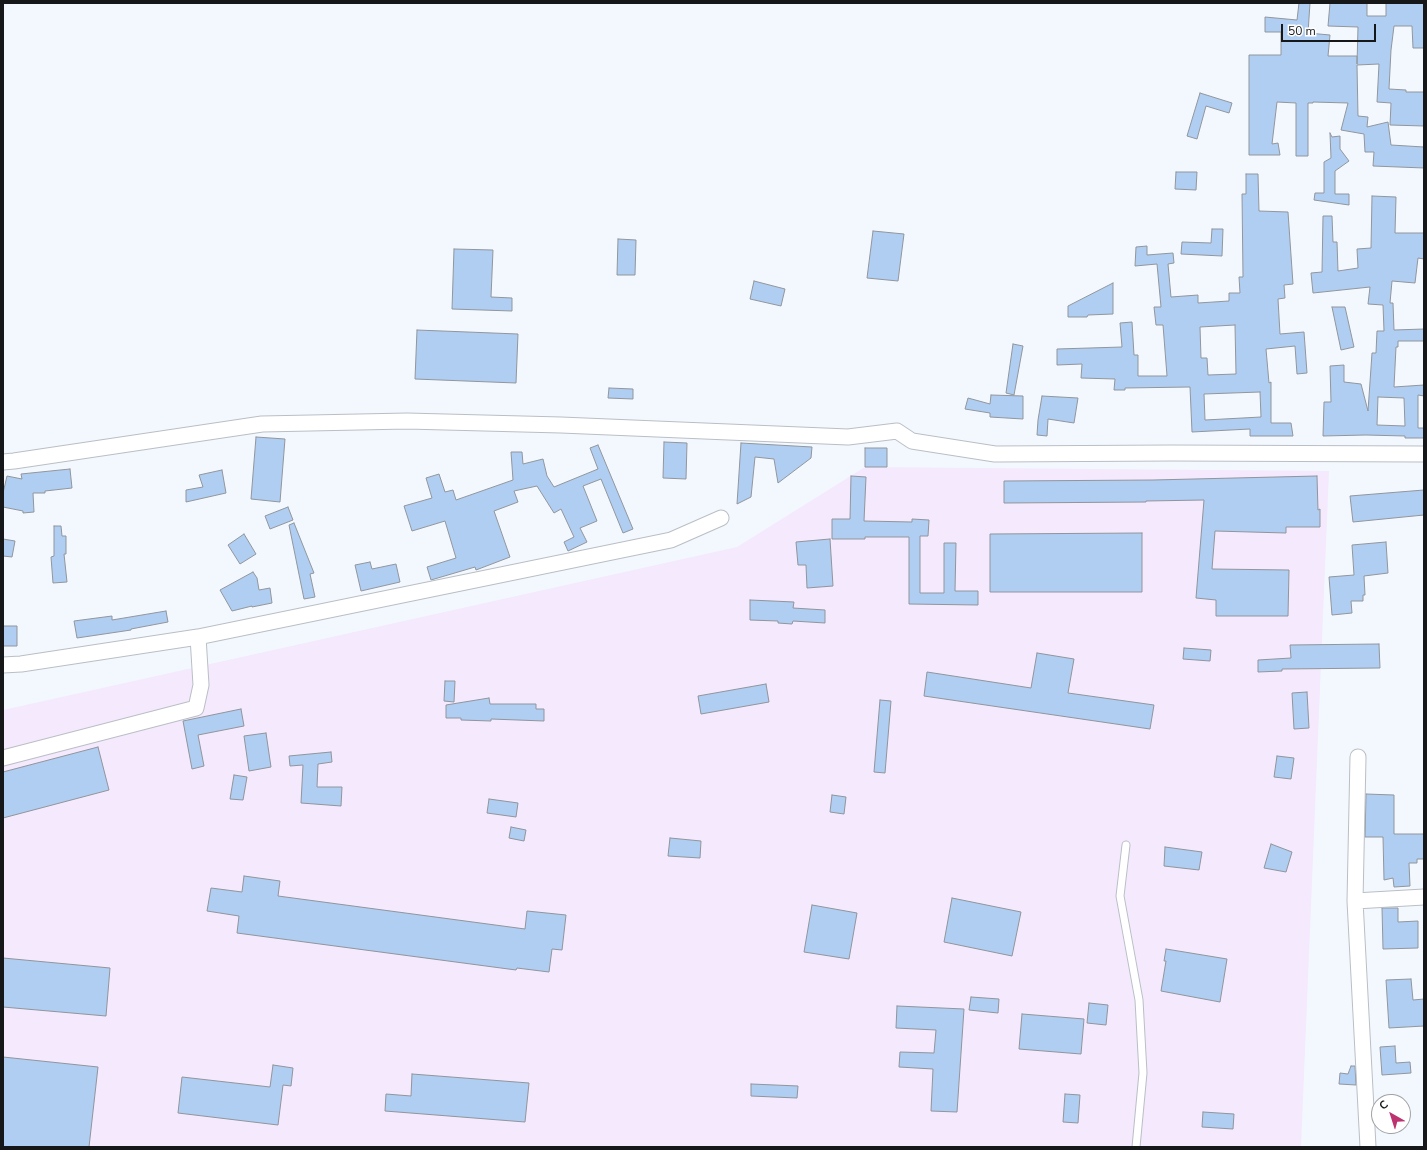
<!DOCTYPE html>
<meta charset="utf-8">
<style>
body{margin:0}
#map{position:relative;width:1427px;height:1150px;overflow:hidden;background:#f3f8ff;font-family:"Nunito Sans",sans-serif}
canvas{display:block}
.frame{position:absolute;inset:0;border:4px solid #151719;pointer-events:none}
.north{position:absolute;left:1371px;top:1094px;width:40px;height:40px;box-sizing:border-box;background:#fff;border:1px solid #a1a2a3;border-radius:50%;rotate:321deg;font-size:11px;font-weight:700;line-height:16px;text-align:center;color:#151719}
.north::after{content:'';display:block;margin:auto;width:14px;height:18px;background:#bc336f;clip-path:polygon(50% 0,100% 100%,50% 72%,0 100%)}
.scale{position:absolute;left:1281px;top:24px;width:95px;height:18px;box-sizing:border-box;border:2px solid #151719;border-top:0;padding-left:5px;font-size:12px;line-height:14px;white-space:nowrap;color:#151719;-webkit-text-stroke:3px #fff;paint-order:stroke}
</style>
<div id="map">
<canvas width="1427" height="1150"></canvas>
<div class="frame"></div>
<div class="north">С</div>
<div class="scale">50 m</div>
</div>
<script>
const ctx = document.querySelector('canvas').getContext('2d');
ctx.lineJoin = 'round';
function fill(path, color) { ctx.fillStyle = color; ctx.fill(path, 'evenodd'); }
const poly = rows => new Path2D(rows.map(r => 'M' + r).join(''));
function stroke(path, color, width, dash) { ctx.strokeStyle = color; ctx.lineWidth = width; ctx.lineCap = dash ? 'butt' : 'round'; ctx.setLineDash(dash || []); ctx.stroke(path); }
fill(poly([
 [865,467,1329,471,1301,1147,3,1147,3,710,737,547]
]), '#f4e9fd');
const building = poly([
 [1299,3,1310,3,1308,33,1330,35,1328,56,1357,56,1357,64,1358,27,1328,26,1330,3,1367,3,1367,16,1386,16,1386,3,1424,3,1424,48,1413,48,1412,26,1394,26,1391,50,1389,89,1406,90,1406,92,1424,92,1424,126,1390,125,1391,103,1377,102,1379,64,1357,65,1358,116,1368,117,1367,127,1388,122,1391,145,1424,147,1424,168,1373,166,1374,152,1365,152,1364,134,1341,130,1348,103,1313,102,1313,103,1308,103,1308,156,1296,156,1296,103,1277,102,1272,144,1278,143,1280,155,1249,155,1249,55,1281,55,1281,32,1265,32,1265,17,1297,20,1299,3],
 [1200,93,1232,103,1229,113,1206,106,1197,139,1187,136,1200,93],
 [1330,133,1332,137,1340,136,1340,149,1349,161,1335,171,1335,194,1349,194,1349,205,1314,200,1315,193,1324,193,1324,162,1331,158,1330,133],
 [1176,172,1197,172,1196,190,1175,189,1176,172],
 [1246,174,1258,174,1259,211,1288,212,1293,284,1284,285,1285,298,1278,299,1280,334,1304,332,1307,373,1297,374,1295,346,1266,349,1269,383,1271,382,1271,423,1291,423,1293,436,1250,436,1250,429,1192,432,1190,387,1125,388,1125,390,1114,390,1115,379,1081,378,1082,364,1057,365,1057,349,1122,347,1120,323,1132,322,1134,355,1138,355,1138,376,1167,376,1163,325,1156,325,1154,307,1161,307,1157,264,1135,266,1136,247,1147,246,1147,255,1173,253,1174,263,1168,264,1171,297,1198,295,1198,303,1229,301,1229,293,1240,293,1239,277,1243,277,1242,194,1246,194,1246,174],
 [1235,325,1236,374,1208,375,1207,358,1201,358,1200,327,1235,325],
 [1260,392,1261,417,1205,420,1204,394,1260,392],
 [1372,196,1396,197,1395,233,1424,233,1424,259,1418,258,1415,283,1392,281,1390,303,1393,303,1394,330,1424,329,1424,341,1398,341,1398,347,1396,347,1394,387,1424,385,1424,396,1418,395,1418,428,1424,428,1424,438,1405,438,1405,436,1366,435,1323,436,1324,402,1331,402,1330,366,1344,365,1344,382,1361,384,1368,411,1372,353,1376,353,1377,331,1384,331,1383,305,1368,304,1370,287,1313,293,1311,273,1322,272,1323,216,1332,216,1333,242,1337,242,1338,271,1358,268,1357,249,1371,248,1372,196],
 [1378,397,1404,398,1405,426,1377,425,1378,397],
 [1212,229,1223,229,1222,256,1181,254,1182,242,1211,243,1212,229],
 [873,231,904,234,898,281,867,278,873,231],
 [618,239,636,240,635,275,617,275,618,239],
 [454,249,493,250,491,297,512,298,512,311,452,309,454,249],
 [754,281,785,289,781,306,750,299,754,281],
 [1113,283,1113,314,1088,315,1087,317,1068,317,1068,306,1113,283],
 [1332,307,1345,307,1354,347,1341,350,1332,307],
 [417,330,518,334,516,383,415,379,417,330],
 [1013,344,1023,346,1014,395,1006,393,1013,344],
 [609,388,633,389,633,399,608,398,609,388],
 [991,395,1023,396,1023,419,990,417,990,413,965,409,968,398,990,404,991,395],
 [1042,396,1078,398,1074,423,1048,419,1047,436,1037,435,1038,420,1042,396],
 [256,437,285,439,280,502,251,499,256,437],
 [664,442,687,443,686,479,663,478,664,442],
 [741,443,812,447,811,458,778,483,774,459,755,457,751,497,737,504,741,443],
 [598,445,633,529,623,533,601,479,583,486,597,521,580,528,587,542,568,551,564,542,574,537,561,509,554,513,537,486,514,491,518,502,494,511,510,557,476,570,475,567,431,580,427,567,456,558,445,521,412,531,404,506,432,498,426,478,439,474,445,492,453,490,456,500,513,480,511,452,522,452,523,464,543,459,547,476,554,487,598,469,590,448,598,445],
 [865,448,887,448,887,467,865,467,865,448],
 [70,469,72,488,45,491,45,493,33,493,34,512,23,513,23,511,3,507,3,493,7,476,22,479,21,474,70,469],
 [222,470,226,493,186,502,186,490,203,487,199,475,222,470],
 [851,476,866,477,864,521,912,522,912,519,929,520,928,536,920,536,920,593,944,593,944,543,956,543,955,591,978,591,978,605,909,604,909,537,865,537,865,539,832,539,832,519,850,519,851,476],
 [1317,476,1318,510,1320,509,1320,527,1286,527,1286,533,1215,531,1212,569,1289,570,1288,616,1216,616,1216,600,1196,598,1204,500,1146,501,1146,502,1004,503,1004,481,1153,480,1317,476],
 [1424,490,1424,515,1353,522,1350,496,1424,490],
 [288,507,293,520,270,529,265,516,288,507],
 [294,523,314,573,310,574,315,597,304,599,289,525,294,523],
 [54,526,61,526,62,536,66,536,66,554,64,554,67,582,53,583,51,557,54,556,54,526],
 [1142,533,1142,592,990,592,990,534,1142,533],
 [244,534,256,554,240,564,228,545,244,534],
 [3,539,15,541,12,557,3,556,3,539],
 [830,539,833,586,807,588,806,565,798,565,796,542,830,539],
 [1386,542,1388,573,1364,576,1365,595,1363,595,1363,601,1351,601,1352,613,1332,615,1329,577,1354,575,1352,545,1386,542],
 [370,562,372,569,396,564,400,582,361,591,355,565,370,562],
 [253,572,257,578,259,590,270,588,272,603,252,607,252,606,232,611,220,590,253,572],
 [750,600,794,602,793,608,825,610,825,623,793,621,792,624,778,623,778,621,750,620,750,600],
 [166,611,168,622,131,629,131,630,77,638,74,621,112,616,112,620,166,611],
 [3,626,17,626,17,646,3,646,3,626],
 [1379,644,1380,668,1282,669,1282,671,1258,672,1258,660,1291,658,1290,645,1379,644],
 [1184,648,1211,650,1210,661,1183,659,1184,648],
 [1037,653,1074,659,1068,693,1154,705,1150,729,924,696,927,672,1031,688,1037,653],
 [445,681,455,681,454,702,444,701,445,681],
 [766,684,769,702,701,714,698,696,766,684],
 [1307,692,1309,728,1294,729,1292,693,1307,692],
 [489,698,490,704,536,704,536,709,544,709,544,721,491,719,491,721,461,720,461,718,446,718,446,705,489,698],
 [880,700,891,701,885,773,874,772,880,700],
 [241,709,244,726,198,735,204,766,192,769,183,721,241,709],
 [266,733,271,767,249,771,244,736,266,733],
 [98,747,109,790,3,818,3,772,98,747],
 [331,752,332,762,318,764,317,787,342,787,341,806,301,803,303,765,290,766,289,756,331,752],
 [1277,756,1294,758,1291,779,1274,777,1277,756],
 [234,775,247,777,243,800,230,799,234,775],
 [1366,794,1394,795,1394,834,1424,834,1424,859,1417,859,1417,863,1409,863,1410,886,1394,887,1393,878,1384,880,1383,837,1365,837,1366,794],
 [832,795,846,797,844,814,830,812,832,795],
 [489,799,518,803,516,817,487,813,489,799],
 [511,827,526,830,524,841,509,838,511,827],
 [670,838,701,841,700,858,668,856,670,838],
 [1271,844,1292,852,1286,872,1264,868,1271,844],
 [1165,847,1202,852,1199,870,1164,866,1165,847],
 [244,876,280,881,278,896,525,929,527,911,566,915,562,950,552,949,549,972,517,968,516,970,237,933,239,916,207,911,211,888,242,892,244,876],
 [952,898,1021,912,1012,956,944,942,952,898],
 [812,905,857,913,849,959,804,952,812,905],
 [1382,908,1398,908,1398,922,1418,921,1418,948,1383,949,1382,908],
 [1166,949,1227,959,1220,1002,1161,991,1166,961,1164,961,1166,949],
 [3,958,110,968,106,1016,3,1007,3,958],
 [1411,979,1413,1000,1424,999,1424,1026,1389,1028,1386,980,1411,979],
 [971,997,999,999,998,1013,969,1010,971,997],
 [1089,1003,1108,1005,1106,1025,1087,1023,1089,1003],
 [897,1006,964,1009,957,1112,931,1111,933,1069,899,1067,900,1052,934,1053,936,1030,896,1028,897,1006],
 [1022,1014,1084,1019,1081,1054,1019,1049,1022,1014],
 [1395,1046,1396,1063,1410,1062,1411,1073,1382,1075,1380,1047,1395,1046],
 [3,1057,98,1067,89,1147,3,1147,3,1057],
 [273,1065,293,1068,291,1086,283,1085,278,1125,178,1113,182,1077,270,1087,273,1065],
 [1351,1066,1355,1066,1356,1085,1339,1084,1340,1073,1348,1074,1351,1066],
 [412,1074,529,1083,525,1122,385,1111,386,1094,411,1096,412,1074],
 [751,1084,798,1086,797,1098,751,1096,751,1084],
 [1065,1094,1080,1095,1078,1123,1063,1122,1065,1094],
 [1203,1112,1234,1114,1233,1129,1202,1127,1203,1112]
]);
fill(building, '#b0cdf2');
stroke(building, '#91969c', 1);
const service = poly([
 [1126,845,1120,896,1139,1000,1143,1073,1136,1147]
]);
const minor = poly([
 [3,462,14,461,262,424,407,421,561,425,848,437,897,431,912,441,995,454,1172,453,1424,454],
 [3,665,21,664,198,637],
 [1358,757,1355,901,1368,1147],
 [3,758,196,708,201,685,198,637,671,540,721,518],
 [1355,901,1424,897]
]);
stroke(service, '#babfc5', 9);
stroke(minor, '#babfc5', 17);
stroke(service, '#fff', 7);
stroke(minor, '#fff', 15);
</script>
